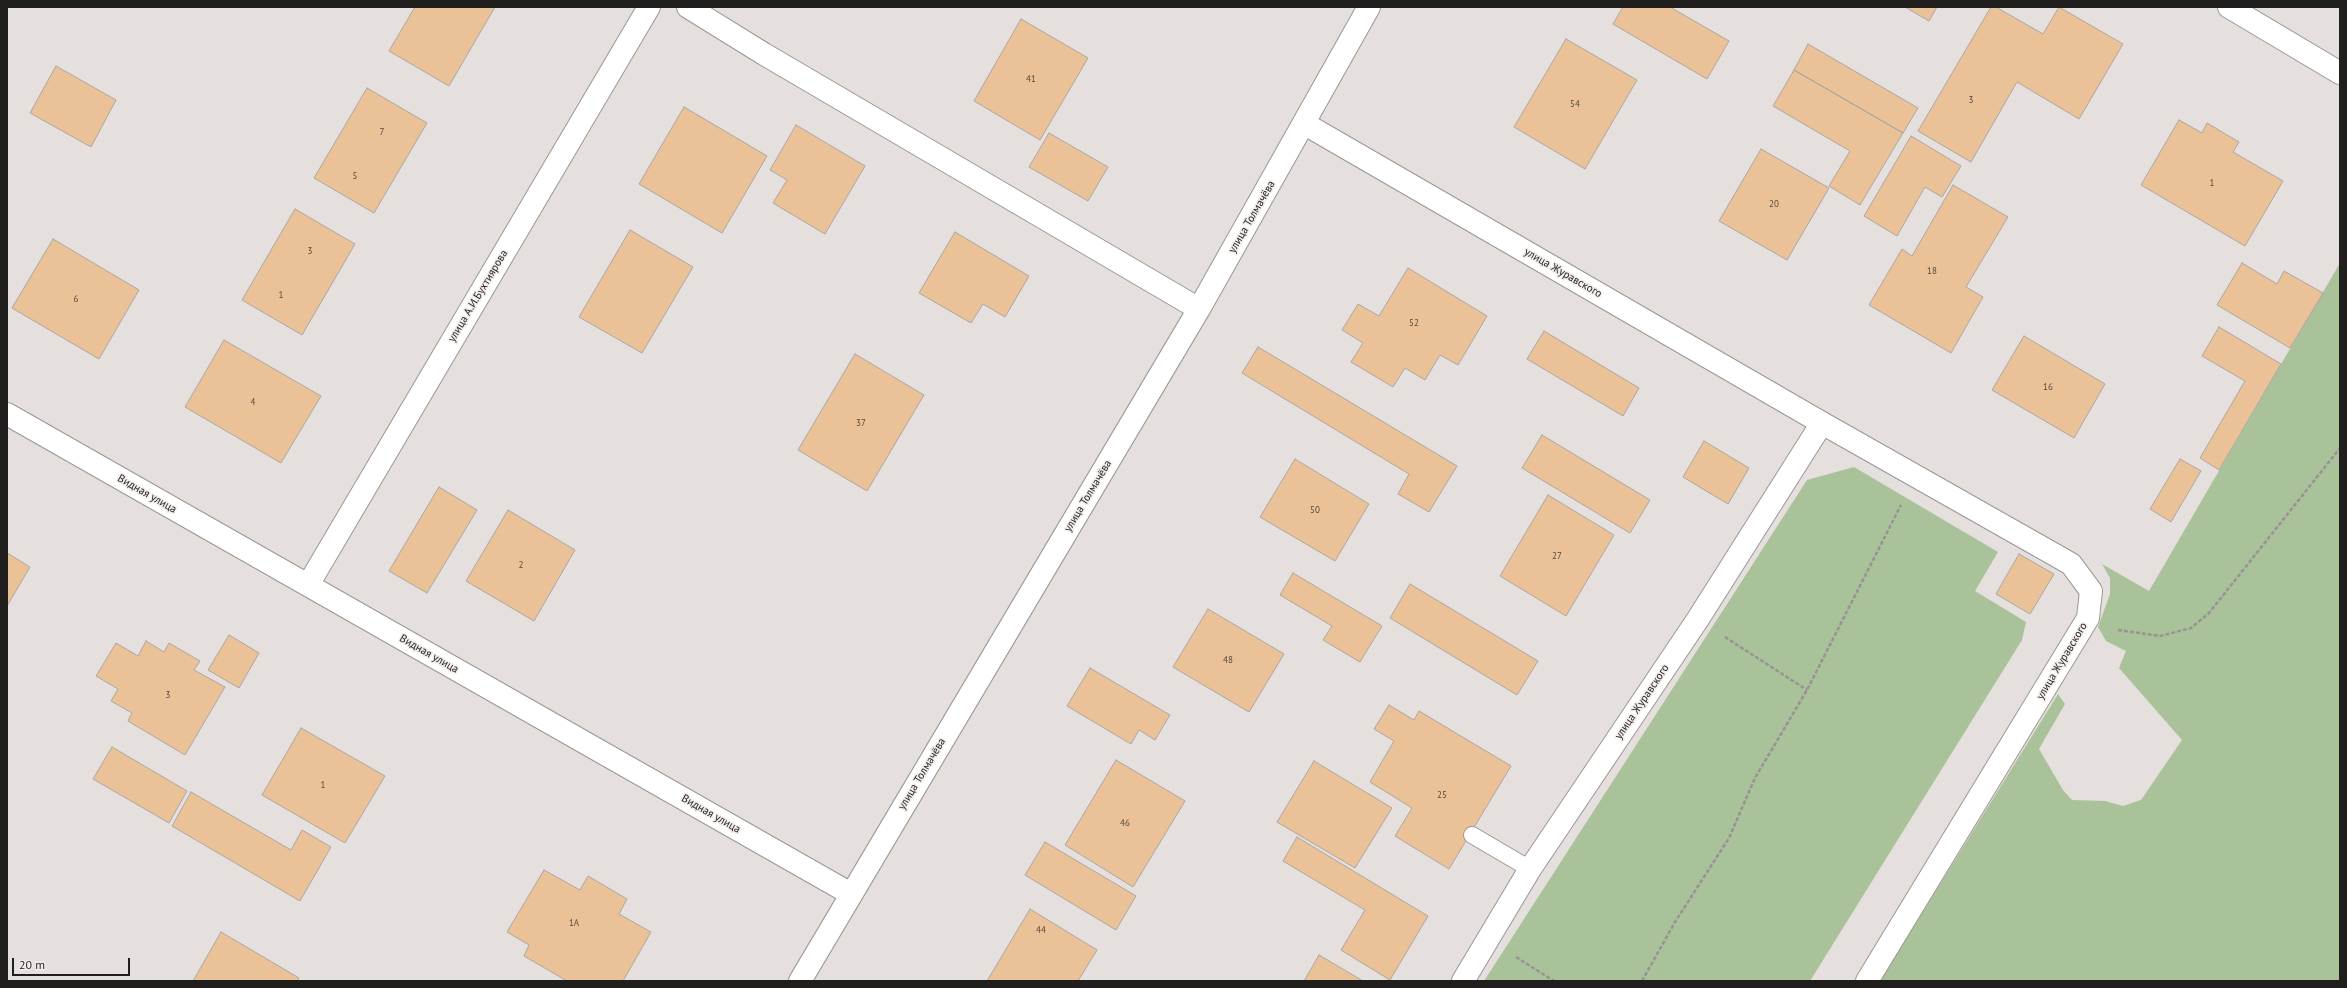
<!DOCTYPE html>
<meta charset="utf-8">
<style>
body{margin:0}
#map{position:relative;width:2347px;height:988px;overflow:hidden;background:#e5dfdd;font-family:"PT Sans",sans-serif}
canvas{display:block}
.frame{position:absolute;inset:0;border:8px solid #211f1e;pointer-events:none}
.scale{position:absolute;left:12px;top:958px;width:118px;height:18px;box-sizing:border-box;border:2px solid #211f1e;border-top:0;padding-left:5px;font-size:12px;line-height:14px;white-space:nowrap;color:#211f1e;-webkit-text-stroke:3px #f2ecea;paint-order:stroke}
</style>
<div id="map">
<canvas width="2347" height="988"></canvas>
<div class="frame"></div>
<div class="scale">20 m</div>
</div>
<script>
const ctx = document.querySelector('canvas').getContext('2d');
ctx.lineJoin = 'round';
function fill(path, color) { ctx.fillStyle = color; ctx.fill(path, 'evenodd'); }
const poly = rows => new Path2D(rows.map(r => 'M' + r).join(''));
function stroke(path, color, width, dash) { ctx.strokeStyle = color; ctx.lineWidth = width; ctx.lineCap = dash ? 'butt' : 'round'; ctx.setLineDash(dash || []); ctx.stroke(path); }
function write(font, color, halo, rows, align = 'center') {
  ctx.font = font + ' "PT Sans",sans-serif'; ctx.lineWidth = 3; ctx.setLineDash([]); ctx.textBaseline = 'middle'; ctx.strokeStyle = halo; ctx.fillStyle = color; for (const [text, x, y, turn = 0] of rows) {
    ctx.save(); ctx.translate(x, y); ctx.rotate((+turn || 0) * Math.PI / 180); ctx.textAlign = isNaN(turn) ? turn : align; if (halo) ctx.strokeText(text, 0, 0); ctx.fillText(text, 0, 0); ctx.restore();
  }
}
fill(poly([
 [2340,263,2340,981,1880,981,2058,694,2065,704,2039,749,2063,790,2072,800,2105,801,2123,806,2141,800,2182,740,2119,668,2126,651,2106,641,2098,627,2110,594,2110,578,2102,564,2149,591],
 [1854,467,1998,552,1975,591,2026,622,2022,640,1810,981,1484,981,1807,480]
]), '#aac299');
const building = poly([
 [415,7,495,7,449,86,389,51,415,7],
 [1623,7,1670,7,1729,41,1707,79,1613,24,1623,7],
 [1905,7,1937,7,1929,21,1905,7],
 [1991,7,1996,7,2043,34,2059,7,2123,44,2079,119,2017,82,1971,162,1918,131,1991,7],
 [1021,19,1088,58,1040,140,974,101,1021,19],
 [1566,39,1637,80,1585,169,1514,127,1566,39],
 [1808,44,1918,108,1903,133,1794,70,1808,44],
 [56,66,116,100,91,147,30,113,56,66],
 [1794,70,1903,133,1860,205,1829,186,1850,151,1773,106,1794,70],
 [367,88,427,123,374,213,314,178,367,88],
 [684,107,767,156,722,233,639,184,684,107],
 [2179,120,2202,133,2207,123,2239,142,2233,152,2283,181,2245,246,2141,185,2179,120],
 [796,125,865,166,825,234,773,203,787,180,770,170,796,125],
 [1049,133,1108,167,1088,201,1029,167,1049,133],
 [1911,136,1961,166,1942,197,1925,187,1897,236,1864,216,1911,136],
 [1761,149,1829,188,1787,260,1719,221,1761,149],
 [1953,185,2008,217,1966,287,1983,297,1951,353,1869,305,1902,249,1912,256,1953,185],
 [295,209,355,244,302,335,242,300,295,209],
 [630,230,693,267,642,353,579,317,630,230],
 [955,232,1029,276,1005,317,983,304,971,323,919,293,955,232],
 [53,239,139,290,99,359,12,308,53,239],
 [2242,263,2277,284,2284,271,2323,293,2290,348,2217,305,2242,263],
 [1408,268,1487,316,1458,365,1440,355,1425,380,1405,368,1393,387,1351,362,1363,343,1342,330,1358,304,1379,316,1408,268],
 [2219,327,2281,364,2219,470,2200,458,2245,381,2202,356,2219,327],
 [1544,331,1639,388,1623,416,1527,359,1544,331],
 [2024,336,2105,384,2074,438,1992,390,2024,336],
 [224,340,321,396,281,463,185,407,224,340],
 [1258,347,1457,466,1429,512,1398,494,1409,474,1242,373,1258,347],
 [855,354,924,395,867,491,798,450,855,354],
 [1542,435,1650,500,1630,533,1522,468,1542,435],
 [1704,441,1749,468,1728,504,1683,477,1704,441],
 [1295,459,1369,504,1335,561,1260,517,1295,459],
 [2180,459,2201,471,2171,522,2150,509,2180,459],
 [439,487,477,510,427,593,389,571,439,487],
 [1548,495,1614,535,1566,616,1500,576,1548,495],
 [508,510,575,550,534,621,466,581,508,510],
 [7,553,30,567,7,606,7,553],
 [2019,554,2054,574,2030,614,1996,594,2019,554],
 [1293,573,1382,626,1360,662,1323,640,1332,626,1280,595,1293,573],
 [1410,584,1538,661,1517,695,1390,618,1410,584],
 [1208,609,1284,654,1249,712,1173,667,1208,609],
 [229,635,259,653,239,688,208,670,229,635],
 [146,641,164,652,169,643,200,661,194,670,225,687,185,755,128,721,132,713,111,701,118,689,96,676,116,643,138,656,146,641],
 [1090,668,1170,715,1155,740,1139,730,1131,744,1067,706,1090,668],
 [1389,705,1414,720,1419,711,1511,766,1449,869,1395,836,1412,808,1370,782,1394,741,1374,729,1389,705],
 [301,728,385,776,345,843,262,795,301,728],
 [112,747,187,791,169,823,93,779,112,747],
 [1116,760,1185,801,1133,887,1065,845,1116,760],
 [1314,761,1392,808,1355,868,1277,822,1314,761],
 [191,792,291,850,302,830,331,847,300,901,172,826,191,792],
 [1297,837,1428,916,1390,980,1341,950,1365,910,1283,861,1297,837],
 [1045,842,1136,896,1116,930,1025,875,1045,842],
 [544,870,580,890,588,876,627,899,619,914,651,932,623,981,567,981,524,956,529,945,507,932,544,870],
 [1030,909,1097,950,1078,981,987,981,1030,909],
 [221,932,299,978,298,981,193,981,221,932],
 [1319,955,1363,981,1304,981,1319,955]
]);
fill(building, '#ebc197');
stroke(building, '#a9a6a2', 1);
const lane = poly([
 [1472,835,1530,869]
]);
const street = poly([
 [688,7,764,54,1199,309],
 [2229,7,2340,73],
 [1305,124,1822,423,2071,564,2091,591,2088,618,1867,981],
 [7,414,851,894],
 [308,585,649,7],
 [800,981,1199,309,1369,7],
 [1463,981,1530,869,1698,619,1822,423]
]);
stroke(lane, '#9c9694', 18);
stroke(street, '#9c9694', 24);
stroke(poly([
 [2118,630,2160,636,2191,628,2209,613,2340,448],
 [1725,637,1807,690],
 [1516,957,1554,981],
 [1642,981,1675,922,1729,838,1755,778,1807,690,1901,505]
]), '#989392', 2.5, [4, 2]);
stroke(lane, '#fff', 16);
stroke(street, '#fff', 22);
write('9px', '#54483c', null, [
 ["41",1031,79],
 ["3",1971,100],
 ["54",1575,104],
 ["7",382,132],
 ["5",355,176],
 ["1",2212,183],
 ["20",1774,204],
 ["3",310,251],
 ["18",1932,271],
 ["1",281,295],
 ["6",76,299],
 ["52",1414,323],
 ["16",2048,387],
 ["4",253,402],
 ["37",861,423],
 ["50",1315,510],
 ["27",1557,556],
 ["2",521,565],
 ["48",1228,660],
 ["3",168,695],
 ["1",323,785],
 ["25",1442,795],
 ["46",1125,823],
 ["1А",574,923],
 ["44",1041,930]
]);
write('11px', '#211f1e', '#f2ecea', [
 ["улица Толмачёва",1252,217,-60],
 ["улица Журавского",1563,273,30],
 ["улица А.И.Бухтиярова",478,296,-59],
 ["Видная улица",147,494,30],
 ["улица Толмачёва",1088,496,-59],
 ["Видная улица",429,654,30],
 ["улица Журавского",2062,661,-59],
 ["улица Журавского",1642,702,-56],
 ["улица Толмачёва",922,774,-59],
 ["Видная улица",711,814,30]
]);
</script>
